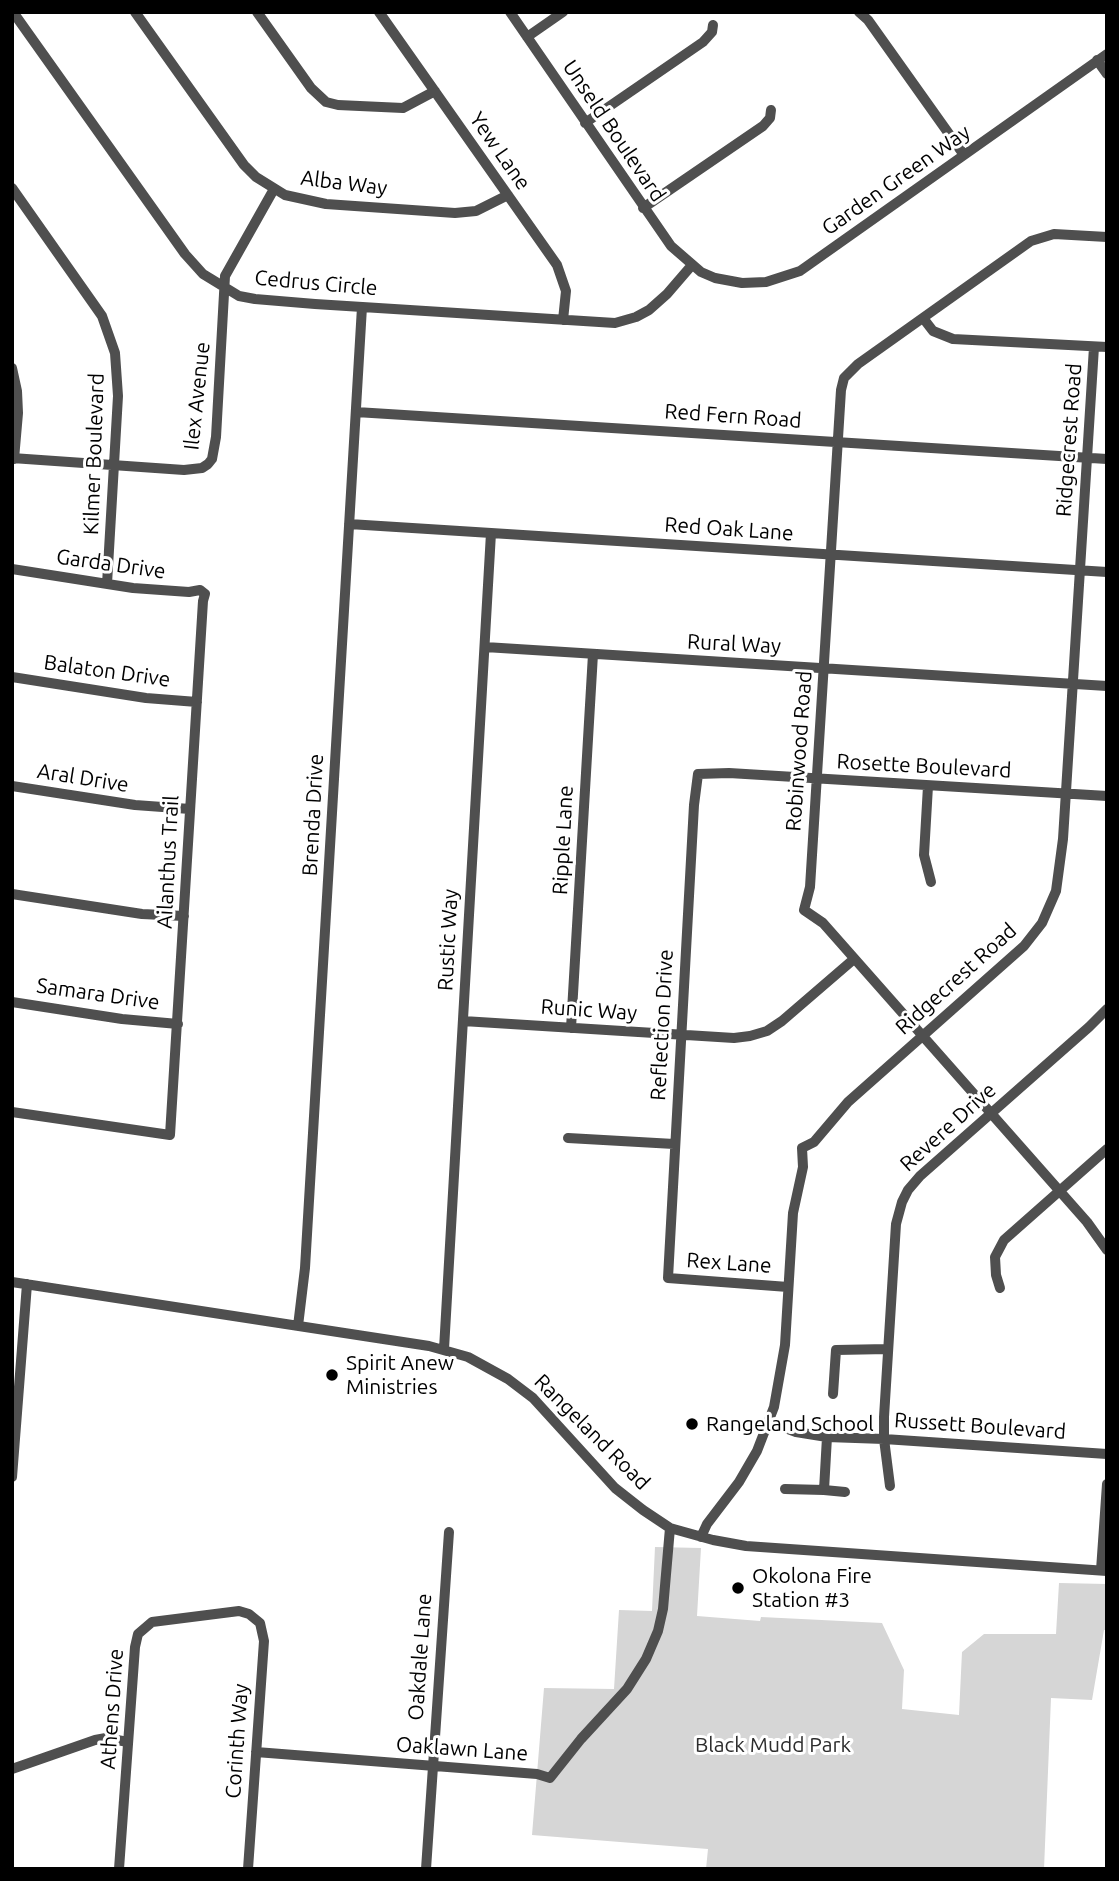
<!DOCTYPE html>
<style>
body{margin:0}
#map{position:relative;width:1119px;height:1881px;overflow:hidden;background:#fff;font-family:Ubuntu,sans-serif}
canvas{display:block}
.frame{position:absolute;inset:0;border:14px solid #000;pointer-events:none}
</style>
<div id="map">
<canvas width="1119" height="1881"></canvas>
<div class="frame"></div>
</div>
<script>
const ctx = document.querySelector('canvas').getContext('2d');
ctx.lineJoin = 'round';
function fill(path, color) { ctx.fillStyle = color; ctx.fill(path, 'evenodd'); }
const poly = rows => new Path2D(rows.map(r => 'M' + r).join(''));
function stroke(path, color, width, dash) { ctx.strokeStyle = color; ctx.lineWidth = width; ctx.lineCap = dash ? 'butt' : 'round'; ctx.setLineDash(dash || []); ctx.stroke(path); }
function write(font, color, halo, rows, align = 'center') {
  ctx.font = font + ' Ubuntu,sans-serif'; ctx.lineWidth = 6; ctx.setLineDash([]); ctx.textBaseline = 'middle'; ctx.strokeStyle = halo; ctx.fillStyle = color; for (const [text, x, y, turn = 0] of rows) {
    ctx.save(); ctx.translate(x, y); ctx.rotate((+turn || 0) * Math.PI / 180); ctx.textAlign = isNaN(turn) ? turn : align; if (halo) ctx.strokeText(text, 0, 0); ctx.fillText(text, 0, 0); ctx.restore();
  }
}
fill(poly([
 [655,1547,701,1548,697,1616,760,1621,761,1617,882,1623,904,1670,902,1709,959,1715,962,1652,984,1634,1056,1634,1059,1583,1107,1584,1107,1630,1104,1630,1092,1700,1051,1698,1044,1869,706,1869,708,1849,532,1835,544,1688,614,1689,619,1610,652,1611]
]), '#d6d6d6');
stroke(poly([
 [13,12,185,254,203,274,239,296,255,299,315,304,615,323,636,317,649,310,667,294,692,265],
 [135,12,244,165,256,177,285,195,326,204,455,213,476,211,508,195],
 [257,12,311,88,326,102,338,105,403,108,435,91],
 [379,12,557,265,566,291,563,320],
 [510,12,671,246,701,272,715,278,742,283,766,282,800,271,1107,54],
 [859,12,868,20,964,155],
 [527,37,563,12],
 [1097,60,1107,74],
 [585,123,703,42,712,32,713,25],
 [12,188,102,316,115,353,118,396,107,584],
 [643,208,763,126,770,118,771,110],
 [1107,237,1054,234,1031,241,858,364,844,378,841,390,810,887,804,910,823,923,1087,1222,1107,1250],
 [923,318,933,331,953,339,1107,347],
 [12,368,17,391,18,413,14,459],
 [356,412,1107,459],
 [12,458,184,470,202,468,208,464,212,459,216,437,225,276,274,189],
 [349,524,1107,572],
 [12,569,133,588,189,592,200,590,205,594,203,601,170,1135,12,1112],
 [485,647,1107,686],
 [12,677,146,698,197,702],
 [12,786,135,805,190,809],
 [928,786,924,855,931,882],
 [12,894,142,914,184,916],
 [12,1002,122,1019,178,1024],
 [463,1021,734,1038,750,1036,767,1031,782,1021,854,959],
 [571,1028,593,654],
 [568,1138,674,1144],
 [12,1282,429,1346,468,1357,508,1379,533,1398,615,1488,643,1510,670,1528,713,1540,746,1546,1107,1571],
 [788,1287,668,1278,694,805,698,774,729,773,1107,796],
 [1000,1288,996,1275,995,1257,1004,1240,1107,1149],
 [298,1326,305,1268,362,307],
 [444,1349,491,533],
 [833,1394,836,1350,888,1349],
 [769,1422,796,1432,827,1437,884,1439,1107,1454],
 [12,1477,27,1284],
 [890,1486,884,1439,884,1417,896,1224,902,1202,908,1190,920,1176,1089,1027,1107,1009],
 [785,1489,824,1490,827,1437],
 [824,1490,845,1492],
 [701,1537,707,1524,739,1482,757,1451,774,1407,785,1345,793,1213,803,1167,802,1148,814,1142,848,1102,1024,946,1042,923,1056,891,1063,839,1094,347],
 [1101,1570,1107,1484],
 [256,1752,537,1774,550,1778,581,1739,627,1689,646,1659,658,1631,663,1609,670,1528],
 [12,1769,95,1740,106,1738,128,1742],
 [119,1869,135,1647,138,1634,152,1622,239,1611,249,1614,260,1623,264,1641,248,1869],
 [426,1869,449,1532]
]), '#4f4f4f', 10);
for (const [x, y, r, color] of [
 [332,1375,7,"#000"],
 [692,1424,7,"#000"],
 [738,1588,7,"#000"]
]) { const dot = new Path2D(); dot.arc(x, y, r, 0, 2 * Math.PI); ctx.fillStyle = color; ctx.fill(dot); stroke(dot, '#fff', 2.5); }
write('21px', '#000', '#fff', [
 ["Unseld Boulevard",614,131,56],
 ["Yew Lane",500,151,55],
 ["Garden Green Way",896,180,-35],
 ["Alba Way",344,183,7],
 ["Cedrus Circle",316,283,5],
 ["Ilex Avenue",197,396,-84],
 ["Red Fern Road",733,416,4],
 ["Ridgecrest Road",1069,440,-86],
 ["Kilmer Boulevard",94,454,-88],
 ["Red Oak Lane",729,529,4],
 ["Garda Drive",111,564,8],
 ["Rural Way",734,644,3],
 ["Balaton Drive",107,671,8],
 ["Robinwood Road",799,751,-86],
 ["Rosette Boulevard",924,766,3],
 ["Aral Drive",83,778,9],
 ["Brenda Drive",313,815,-87],
 ["Ripple Lane",563,840,-87],
 ["Ailanthus Trail",168,862,-87],
 ["Rustic Way",448,940,-87],
 ["Ridgecrest Road",956,979,-42],
 ["Samara Drive",98,994,8],
 ["Runic Way",589,1010,4],
 ["Reflection Drive",662,1025,-87],
 ["Revere Drive",948,1127,-42],
 ["Rex Lane",729,1263,4],
 ["Russett Boulevard",980,1426,4],
 ["Rangeland Road",592,1432,45],
 ["Oakdale Lane",420,1657,-86],
 ["Athens Drive",112,1709,-86],
 ["Corinth Way",237,1741,-86],
 ["Oaklawn Lane",462,1749,4]
]);
write('21px', '#000', '#fff', [
 ["Spirit Anew",346,1363],
 ["Ministries",346,1387],
 ["Rangeland School",706,1424],
 ["Okolona Fire",752,1576],
 ["Station #3",752,1600]
], 'left');
write('21px', '#2d2d2d', '#fff', [
 ["Black Mudd Park",773,1745]
]);
</script>
